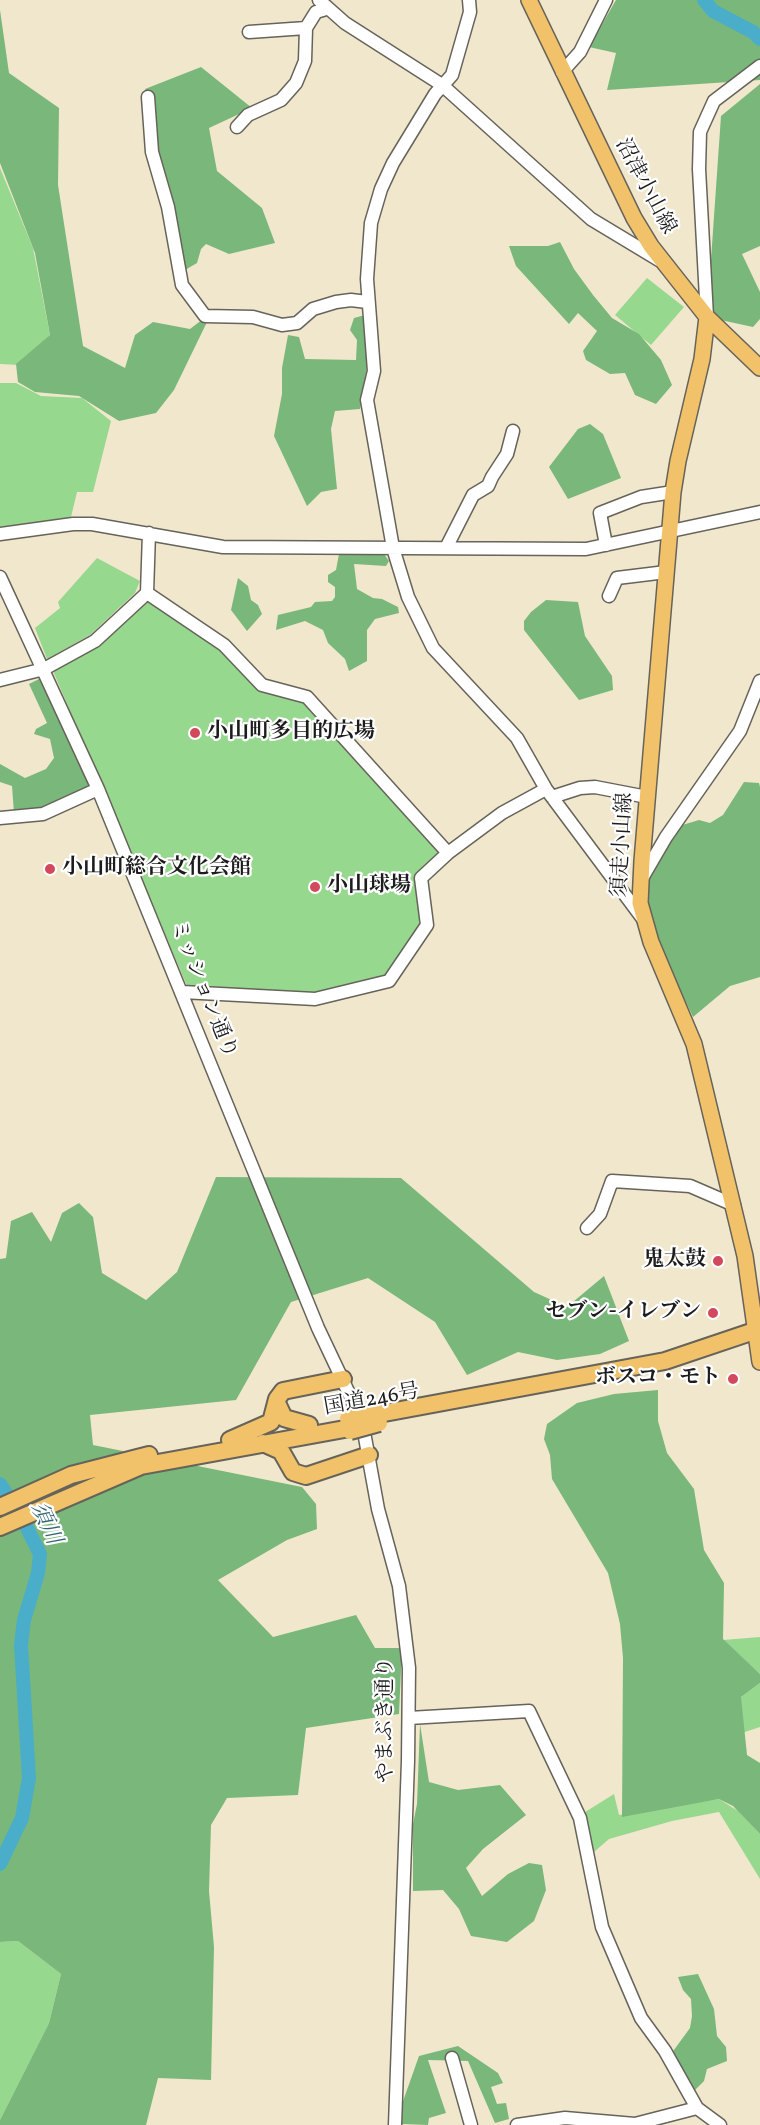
<!DOCTYPE html>
<meta charset="utf-8">
<style>
body{margin:0}
canvas{display:block;background:#f0e7cc}
</style>
<canvas width="760" height="2125"></canvas>
<script>
const ctx = document.querySelector('canvas').getContext('2d');
ctx.lineJoin = 'round';
function fill(path, color) { ctx.fillStyle = color; ctx.fill(path, 'evenodd'); }
const poly = rows => new Path2D(rows.map(r => 'M' + r).join(''));
function stroke(path, color, width, dash) { ctx.strokeStyle = color; ctx.lineWidth = width; ctx.lineCap = dash ? 'butt' : 'round'; ctx.setLineDash(dash || []); ctx.stroke(path); }
function write(font, color, halo, rows, align = 'center') {
  ctx.font = font + ' Vollkorn,"Noto Serif JP",serif'; ctx.lineWidth = 4.5; ctx.setLineDash([]); ctx.textBaseline = 'middle'; ctx.strokeStyle = halo; ctx.fillStyle = color; for (const [text, x, y, turn = 0] of rows) {
    ctx.save(); ctx.translate(x, y); ctx.rotate((+turn || 0) * Math.PI / 180); ctx.textAlign = isNaN(turn) ? turn : align; if (halo) ctx.strokeText(text, 0, 0); ctx.fillText(text, 0, 0); ctx.restore();
  }
}
fill(poly([
 [0,168,33,248,50,335,19,365,0,364],
 [647,278,684,307,651,345,615,315],
 [0,383,16,383,41,396,82,398,111,421,93,492,77,492,71,517,0,530],
 [97,558,140,581,135,593,90,635,47,659,35,628,60,608,58,602],
 [144,600,150,600,226,652,261,689,303,700,440,849,440,854,417,876,423,924,384,978,314,995,187,986,53,671],
 [760,1637,760,1674,723,1640],
 [760,1683,760,1727,739,1734,741,1697],
 [614,1794,619,1815,719,1799,738,1811,760,1834,760,1879,719,1812,672,1821,609,1839,594,1852,582,1814],
 [18,1941,61,1974,49,2023,0,2120,0,1942]
]), '#97d88f');
fill(poly([
 [616,0,760,0,760,80,607,90,616,53,589,47],
 [0,10,9,73,59,108,58,185,83,346,125,368,135,335,153,322,190,329,203,319,207,322,174,390,156,413,119,421,79,396,35,392,18,382,16,364,50,335,35,253,0,163],
 [201,67,252,108,209,128,217,171,262,208,275,243,229,254,206,244,201,249,197,263,185,270,145,89],
 [760,84,760,246,742,254,760,292,760,319,753,327,707,317,721,116],
 [560,242,574,269,593,295,612,318,639,334,661,360,672,385,656,404,635,395,625,373,610,374,586,360,583,351,597,331,578,313,569,324,516,266,509,246,548,246],
 [365,315,368,361,360,409,335,411,331,429,337,489,321,492,307,506,274,436,282,394,282,368,288,335,299,337,305,359,356,360,357,340,350,330,354,318],
 [590,424,603,434,621,478,568,499,549,467,578,429],
 [378,552,384,554,389,561,386,566,354,564,357,589,373,598,382,599,398,607,399,613,375,619,367,630,367,661,349,671,345,659,328,643,323,630,305,621,276,630,278,615,311,607,315,602,332,601,335,597,335,587,328,582,328,575,336,570,339,554],
 [238,578,248,586,251,600,258,605,262,614,247,631,231,610],
 [546,600,578,602,585,636,612,676,613,690,579,700,524,630,524,621,531,612],
 [45,676,95,790,55,813,14,813,12,786,0,782,0,764,25,778,46,769,54,758,50,739,34,734,36,729,47,723,29,684],
 [744,782,759,783,760,787,760,977,730,986,693,1017,646,919,646,880,679,826,699,820,710,823,723,815],
 [216,1177,401,1178,534,1292,567,1307,604,1276,629,1341,600,1354,557,1360,518,1352,467,1375,435,1322,368,1278,291,1302,236,1400,90,1415,93,1445,302,1487,316,1504,317,1529,287,1540,218,1580,273,1637,356,1615,375,1648,402,1648,399,1714,306,1728,298,1795,227,1798,211,1825,209,1891,214,1947,211,2080,158,2078,146,2125,0,2125,0,2120,49,2023,61,1974,18,1941,0,1942,0,1259,6,1258,11,1221,32,1212,51,1242,62,1213,79,1203,93,1217,102,1273,146,1300,177,1272],
 [658,1390,658,1421,667,1453,694,1489,704,1550,724,1583,723,1639,760,1674,760,1683,741,1697,747,1755,760,1763,760,1834,733,1806,719,1799,622,1817,623,1658,620,1624,608,1573,552,1479,550,1455,544,1439,547,1424,577,1403,614,1394],
 [420,1724,429,1782,458,1790,500,1785,526,1815,483,1849,466,1868,482,1896,508,1874,529,1863,542,1865,546,1890,534,1921,507,1942,471,1936,459,1909,443,1890,413,1891,413,1824,417,1804],
 [698,1974,714,2009,717,2036,726,2047,727,2061,707,2069,704,2081,693,2092,671,2054,690,2028,692,2016,691,1999,683,1990,678,1977],
 [458,2046,498,2073,503,2083,491,2087,497,2104,506,2103,509,2119,495,2123,468,2061,428,2060,446,2113,429,2118,428,2125,402,2124,402,2104,419,2056]
]), '#79b87a');
stroke(poly([
 [704,0,713,11,753,32,760,39],
 [0,1484,20,1514,40,1554,38,1573,24,1620,21,1645,29,1778,22,1818,0,1864]
]), '#4aadc9', 14);
const minor = poly([
 [319,0,345,23,442,85,591,219,659,260],
 [469,0,470,12,452,75,435,94,393,163,381,189,371,223,367,279,374,371,367,400,393,548,408,597,433,648,517,738,546,789,643,919],
 [249,32,306,28,316,12,326,9],
 [562,72,580,52,606,0],
 [148,97,152,152,168,207,182,285,205,316,253,317,282,325,297,323,313,309,336,302,351,300,367,302],
 [237,127,248,115,281,100,296,83,305,61,306,28],
 [707,317,699,169,700,132,714,101,760,66],
 [0,534,73,524,92,524,223,547,586,549,760,512],
 [606,545,600,513,641,497,673,492],
 [446,548,473,495,488,486,492,477,507,454,513,431],
 [0,577,98,789,318,1328,362,1421,378,1509,399,1586,409,1668,408,1761,395,2125],
 [147,593,224,645,262,685,307,697,448,853],
 [609,596,617,578,666,572],
 [0,680,44,669,95,641,147,593,149,533],
 [552,797,580,788,595,787,647,797],
 [0,818,43,814,98,789],
 [641,880,666,837,740,731,760,681],
 [182,992,315,999,389,981,427,925,421,878,448,853,502,813,546,789],
 [587,1228,600,1214,612,1181,690,1186,734,1205],
 [409,1718,529,1711,580,1818,602,1927,641,2018,665,2051,697,2108,720,2125],
 [452,2058,471,2125],
 [517,2125,565,2118,635,2124,697,2108]
]);
const major = poly([
 [529,0,634,218,651,246,707,317,760,368],
 [707,317,702,359,678,461,673,492,642,861,640,903,651,942,694,1044,745,1256,760,1362]
]);
const highway = poly([
 [277,1403,284,1418,309,1425],
 [379,1414,665,1361,760,1329],
 [230,1440,271,1422,277,1399,283,1391,343,1379],
 [263,1443,281,1451,293,1472,306,1476,369,1455],
 [0,1507,71,1475,149,1455],
 [0,1527,141,1466,350,1428]
]);
stroke(minor, '#66635a', 15);
stroke(major, '#66635a', 18);
stroke(highway, '#66635a', 20);
stroke(minor, '#fff', 12);
stroke(major, '#f2c26a', 15);
stroke(highway, '#f2c26a', 16);
const highwayBridge = poly([
 [348,1419,379,1414],
 [350,1431,379,1423]
]);
stroke(highwayBridge, '#66635a', 20, []);
stroke(highwayBridge, '#f2c26a', 16);
for (const [x, y, r, color] of [
 [195,733,6,"#d1495b"],
 [50,869,6,"#d1495b"],
 [315,887,6,"#d1495b"],
 [718,1261,6,"#d1495b"],
 [713,1313,6,"#d1495b"],
 [733,1379,6,"#d1495b"]
]) { const dot = new Path2D(); dot.arc(x, y, r, 0, 2 * Math.PI); ctx.fillStyle = color; ctx.fill(dot); stroke(dot, '#fff', 2); }
write('21px', '#1c1c1c', '#fff', [
 ["沼津小山線",644,187,62],
 ["須走小山線",624,845,-87],
 ["ミッション通り",202,990,68],
 ["国道246号",372,1401,-10],
 ["やまぶき通り",387,1720,-90]
]);
write('bold 21px', '#1c1c1c', '#fff', [
 ["小山町多目的広場",207,733],
 ["小山町総合文化会館",62,869],
 ["小山球場",327,887],
 ["鬼太鼓",706,1261,"right"],
 ["セブン-イレブン",701,1313,"right"],
 ["ボスコ・モト",721,1379,"right"]
], 'left');
write('italic 22px', '#336472', '#fff', [
 ["須川",44,1524,65]
]);
</script>
